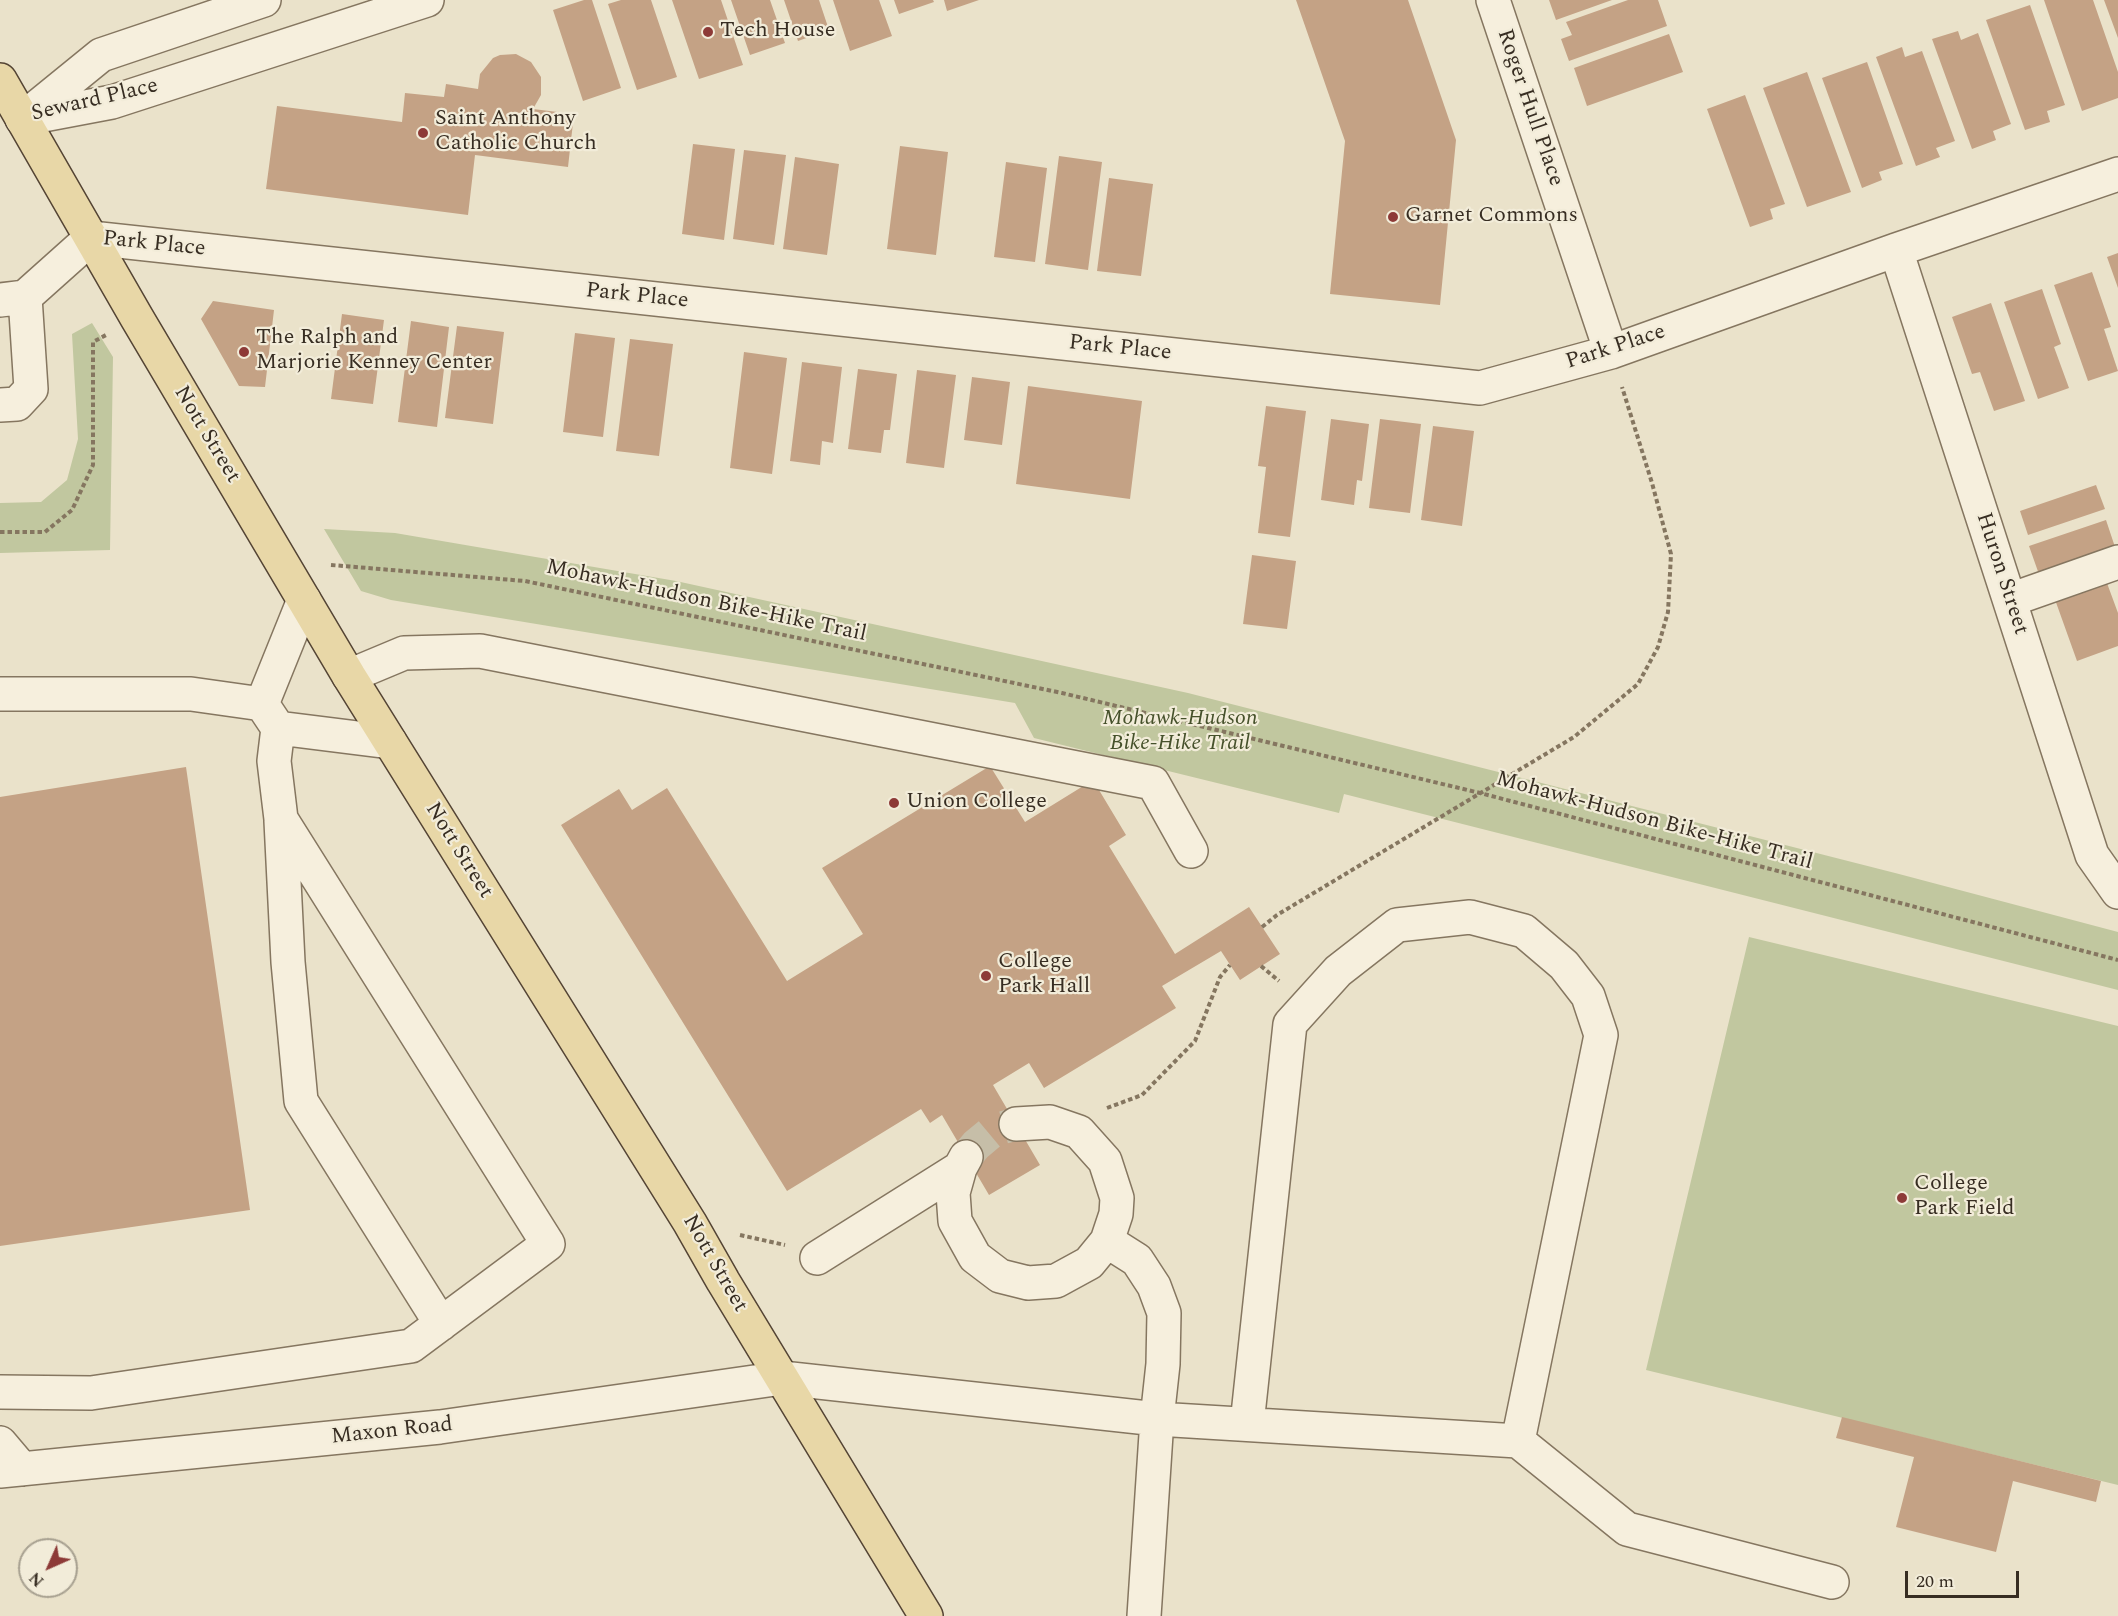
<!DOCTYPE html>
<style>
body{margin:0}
#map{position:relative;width:2118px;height:1616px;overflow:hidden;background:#eae2ca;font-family:Spectral,serif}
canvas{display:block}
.north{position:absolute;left:18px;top:1538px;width:60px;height:60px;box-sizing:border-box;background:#f2ecd9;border:2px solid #a7a090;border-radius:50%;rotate:225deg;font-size:16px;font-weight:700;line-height:24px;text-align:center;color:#372d22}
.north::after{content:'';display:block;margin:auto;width:21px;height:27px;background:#8d3a37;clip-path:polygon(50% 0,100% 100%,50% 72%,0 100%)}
.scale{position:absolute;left:1905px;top:1571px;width:114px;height:27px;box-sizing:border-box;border:3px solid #372d22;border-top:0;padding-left:8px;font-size:18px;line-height:21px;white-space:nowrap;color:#372d22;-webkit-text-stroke:4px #f2ecd9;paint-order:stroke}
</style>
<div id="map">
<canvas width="2118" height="1616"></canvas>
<div class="north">N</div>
<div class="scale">20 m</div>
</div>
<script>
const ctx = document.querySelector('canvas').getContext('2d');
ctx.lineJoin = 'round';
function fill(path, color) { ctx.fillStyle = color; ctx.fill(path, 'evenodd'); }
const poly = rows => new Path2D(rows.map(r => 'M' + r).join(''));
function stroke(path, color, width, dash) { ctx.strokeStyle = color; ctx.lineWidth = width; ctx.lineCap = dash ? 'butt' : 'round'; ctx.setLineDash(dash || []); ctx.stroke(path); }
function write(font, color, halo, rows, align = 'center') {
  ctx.font = font + ' Spectral,serif'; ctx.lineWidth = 4.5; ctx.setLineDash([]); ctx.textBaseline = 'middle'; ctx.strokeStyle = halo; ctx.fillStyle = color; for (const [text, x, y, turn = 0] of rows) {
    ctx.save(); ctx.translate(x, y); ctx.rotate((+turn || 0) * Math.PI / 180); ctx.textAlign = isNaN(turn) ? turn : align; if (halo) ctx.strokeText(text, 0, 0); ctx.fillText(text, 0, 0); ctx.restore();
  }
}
fill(poly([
 [92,323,113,357,110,550,0,553,0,503,41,502,67,480,78,439,72,334],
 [324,529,395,533,676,581,1188,693,1899,874,2118,932,2118,990,1344,794,1339,813,1034,738,1015,703,391,600,361,591],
 [1749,937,2118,1026,2118,1485,1646,1370]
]), '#c1c79f');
fill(poly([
 [584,0,592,0,621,88,583,101,553,10],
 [621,0,651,0,677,77,637,90,608,4],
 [672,0,721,0,743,65,699,79],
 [731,0,770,0,785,43,750,55],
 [784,0,819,0,829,30,798,41],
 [833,0,879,0,892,36,850,51],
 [894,0,933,0,934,2,899,14],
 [944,0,979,0,947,11],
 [1296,0,1408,0,1456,140,1440,305,1330,294,1345,141],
 [1549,0,1612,0,1556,20],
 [1628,0,1658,0,1667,26,1569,61,1561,39,1572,35,1566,22],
 [2044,0,2093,0,2118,72,2118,98,2082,111],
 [2104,0,2118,0,2118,38],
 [2030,5,2065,105,2047,111,2050,122,2025,130,1986,20],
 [1958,31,1961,40,1978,33,2011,124,1993,131,1996,140,1972,149,1932,39],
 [1669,34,1683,72,1587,106,1574,68],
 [1902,47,1905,57,1922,51,1955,141,1936,148,1940,157,1916,166,1876,57],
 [516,54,531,62,541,77,541,95,533,109,574,114,568,167,475,155,468,215,266,189,277,106,402,122,405,93,444,97,446,84,478,89,480,74,493,58,500,55],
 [1867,62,1903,164,1879,172,1882,180,1862,188,1822,78],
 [1807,72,1851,192,1807,207,1763,88],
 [1745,95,1785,204,1770,209,1773,219,1750,227,1707,109],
 [693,144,735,149,724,240,682,234],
 [900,146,948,152,936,255,887,249],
 [744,150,786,155,774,245,733,239],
 [1059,156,1102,162,1088,270,1045,264],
 [795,157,839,164,827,255,783,249],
 [1006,162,1047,168,1035,262,994,257],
 [1109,178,1153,184,1141,276,1097,271],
 [2118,253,2118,288,2107,257],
 [2092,272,2111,327,2104,329,2118,371,2088,381,2054,285],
 [2042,289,2061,344,2054,347,2069,388,2038,399,2004,302],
 [213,301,274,310,265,387,239,386,201,319],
 [1991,303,2025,401,1994,411,1980,372,1972,374,1952,317],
 [342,314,384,320,373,404,331,399],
 [411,321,449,327,437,427,398,422],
 [457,326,504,332,493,424,445,418],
 [575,333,615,338,603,437,563,432],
 [630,339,673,344,659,456,616,451],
 [744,352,787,358,772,474,730,468],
 [802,362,842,367,833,443,822,441,820,465,790,461],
 [858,369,897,374,890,430,884,430,881,453,848,449],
 [917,370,956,375,944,468,906,463],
 [972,377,1010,382,1002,445,964,440],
 [1028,386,1142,401,1130,499,1016,484],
 [1266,406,1306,411,1290,537,1258,533,1266,467,1258,466],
 [1331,419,1369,424,1362,481,1357,480,1354,505,1321,500],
 [1380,419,1421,424,1410,513,1369,508],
 [1433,426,1474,431,1462,526,1421,520],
 [2096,485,2105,509,2028,535,2020,511],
 [2106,520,2117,553,2041,580,2029,546],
 [1252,555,1296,561,1287,629,1243,624],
 [2104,575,2118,613,2118,646,2077,661,2053,594],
 [990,766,1025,822,1093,780,1126,835,1109,846,1175,954,1249,907,1280,954,1240,980,1221,951,1162,986,1176,1008,1044,1088,1029,1063,993,1085,1040,1165,989,1195,942,1115,930,1123,921,1109,787,1191,561,825,619,789,632,810,667,788,787,981,863,934,822,868],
 [186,767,250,1210,0,1246,0,797],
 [1842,1417,2101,1481,2096,1502,2013,1481,1996,1552,1896,1527,1914,1457,1836,1438]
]), '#c4a285');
stroke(poly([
 [966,1157,976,1145,994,1130,1016,1124]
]), '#c6bea8', 33, [33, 16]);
const minor = poly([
 [1493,0,1611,352],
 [26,116,101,55,264,0],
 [22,119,112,102,427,0],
 [1896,250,2092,855,2118,892],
 [25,297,91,238,1480,388,1611,352,1896,250,2118,174],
 [0,300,25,297,31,389,17,404,0,405],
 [2010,600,2118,562],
 [349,676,404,653,480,651,1153,783,1191,851],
 [0,694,191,694,262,704,278,728,274,761,281,819,548,1244,411,1346,91,1393,0,1392],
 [262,704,304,600],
 [278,728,390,742],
 [281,821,288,962,301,1101,441,1324],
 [966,1157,960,1168,953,1193,955,1221,975,1257,1000,1276,1028,1283,1056,1281,1089,1263,1107,1241,1116,1214,1117,1198,1105,1161,1079,1132,1050,1122,1016,1124],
 [1107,1241,1137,1260,1154,1286,1164,1313,1163,1364,1157,1419,1144,1616],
 [817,1258,960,1168],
 [1247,1424,1290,1024,1338,971,1397,925,1470,917,1524,931,1564,965,1588,996,1601,1035,1518,1441],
 [0,1443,22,1469],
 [0,1471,440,1427,782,1378,1157,1419,1518,1441,1627,1529,1832,1582]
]);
const major = poly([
 [0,80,137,318,349,676,690,1223,723,1281,926,1616]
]);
stroke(minor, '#857660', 36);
stroke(major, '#544434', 36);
stroke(poly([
 [0,532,45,532,72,510,93,465,93,342,106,335],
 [331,565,525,581,1062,693,1480,793,2118,960],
 [1262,927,1277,915,1574,737,1638,684,1658,647,1668,612,1671,554,1652,483,1622,387],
 [1261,966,1279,981],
 [1107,1108,1142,1095,1195,1041,1220,977,1230,965],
 [740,1235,785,1245]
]), '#857660', 4, [4.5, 3]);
stroke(minor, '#f6efdd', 33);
stroke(major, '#e8d7a7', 33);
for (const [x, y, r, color] of [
 [708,32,6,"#8d3a37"],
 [423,133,6,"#8d3a37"],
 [1393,217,6,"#8d3a37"],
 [244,352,6,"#8d3a37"],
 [894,803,6,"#8d3a37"],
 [986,976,6,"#8d3a37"],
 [1902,1198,6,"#8d3a37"]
]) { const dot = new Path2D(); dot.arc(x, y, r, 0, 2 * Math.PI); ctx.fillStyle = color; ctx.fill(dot); stroke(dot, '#f2ecd9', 2); }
write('22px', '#372d22', '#f2ecd9', [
 ["Tech House",720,32],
 ["Saint Anthony",435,120],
 ["Catholic Church",435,145],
 ["Garnet Commons",1405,217],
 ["The Ralph and",256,339],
 ["Marjorie Kenney Center",256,364],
 ["Union College",906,803],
 ["College",998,963],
 ["Park Hall",998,988],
 ["College",1914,1185],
 ["Park Field",1914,1210]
], 'left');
write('22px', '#372d22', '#f2ecd9', [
 ["Seward Place",95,101,-13],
 ["Roger Hull Place",1529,108,71],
 ["Park Place",154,245,6],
 ["Park Place",637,297,6],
 ["Park Place",1616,348,-18],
 ["Park Place",1120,349,6],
 ["Nott Street",206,435,59],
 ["Huron Street",2001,574,72],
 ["Mohawk-Hudson Bike-Hike Trail",706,602,12],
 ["Mohawk-Hudson Bike-Hike Trail",1654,822,15],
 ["Nott Street",458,851,58],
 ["Nott Street",714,1264,60],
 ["Maxon Road",392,1432,-6]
]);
write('italic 22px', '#46512b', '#f2ecd9', [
 ["Mohawk-Hudson",1180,720],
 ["Bike-Hike Trail",1180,745]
]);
</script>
